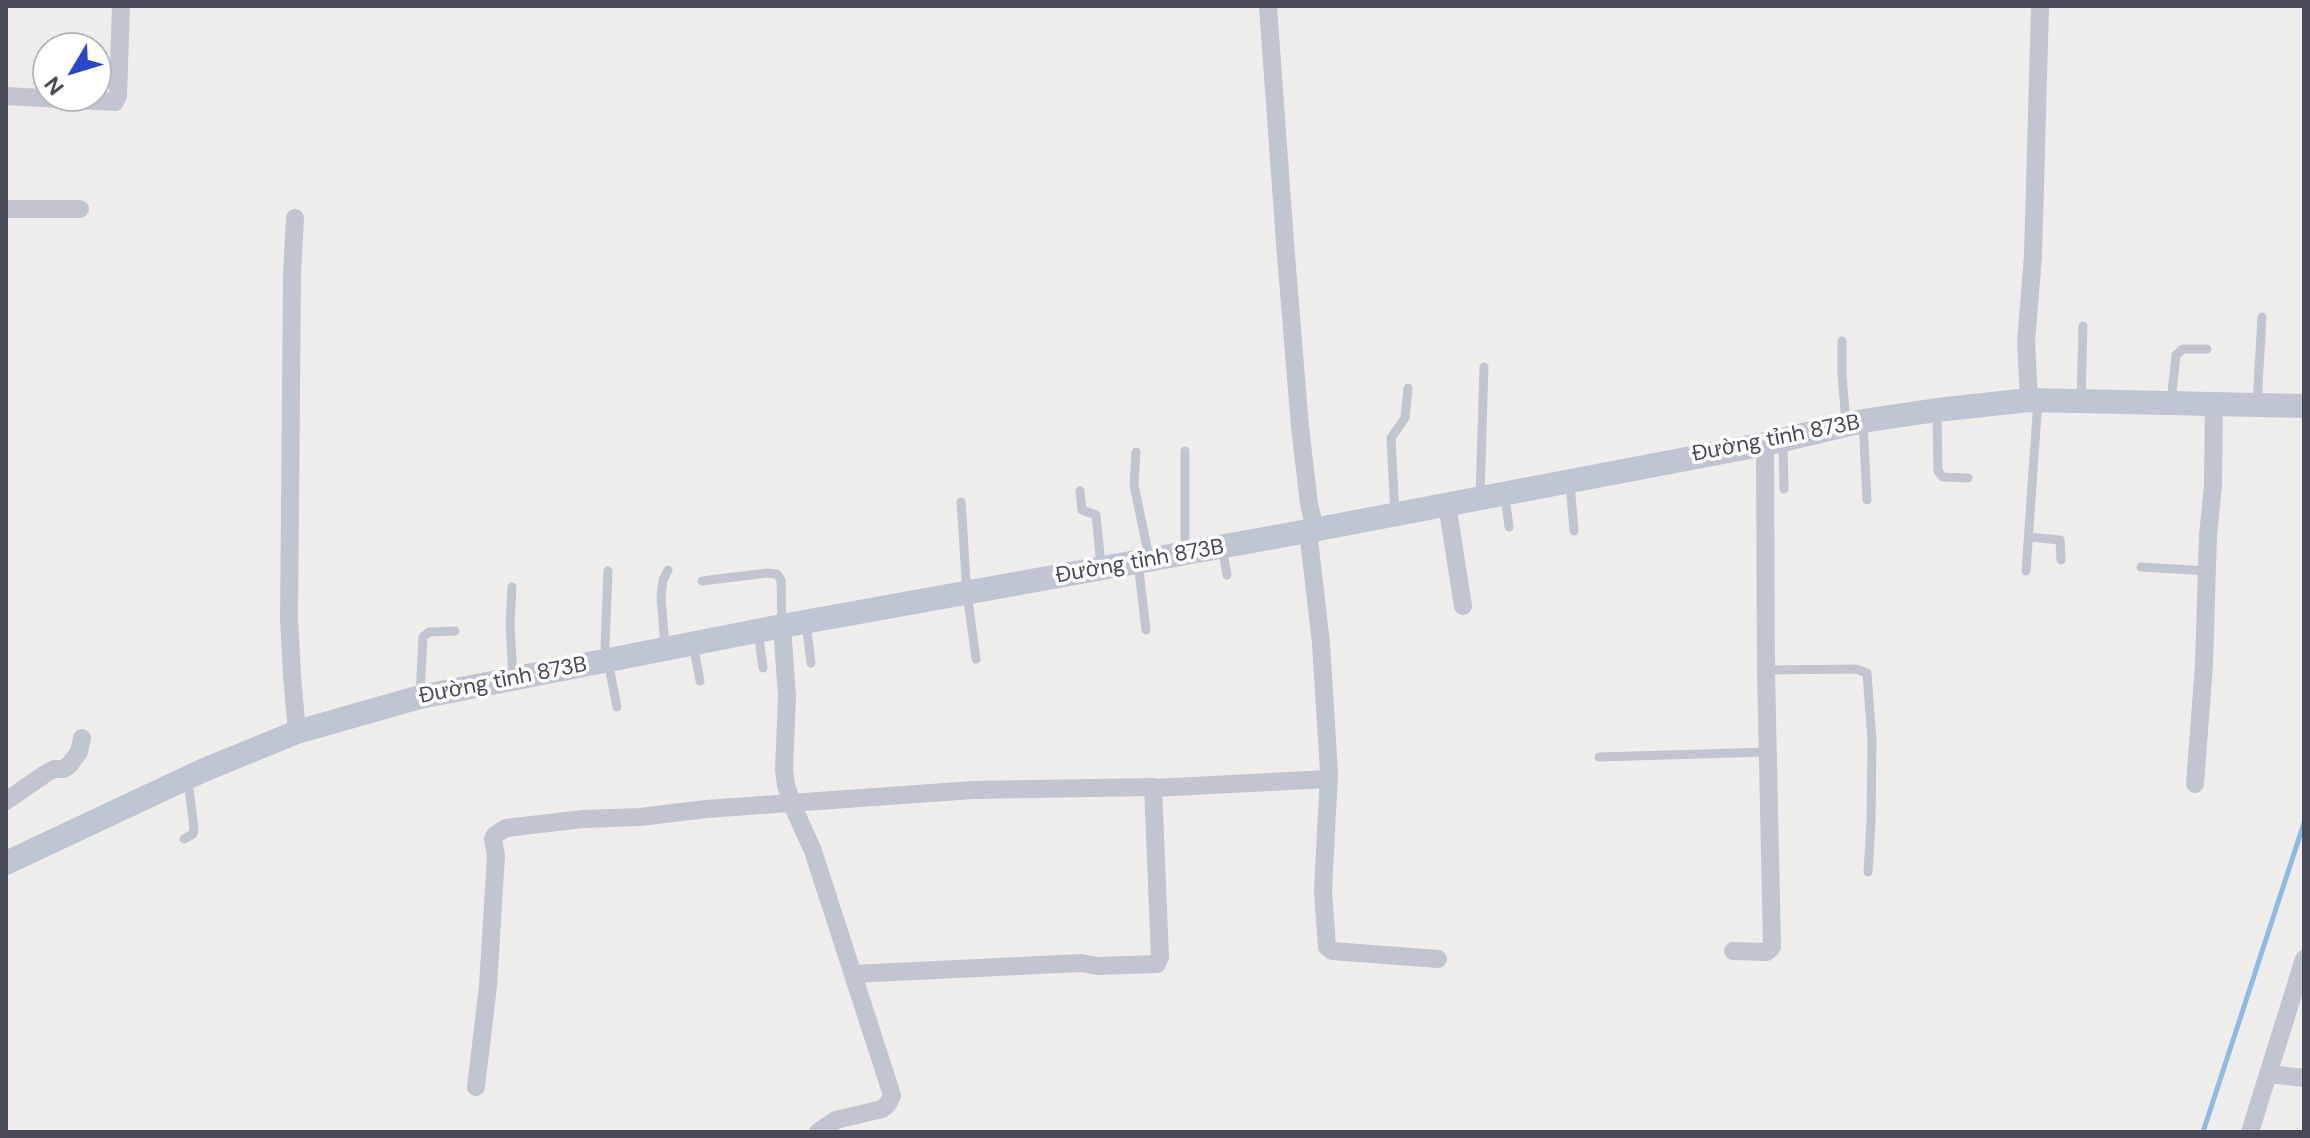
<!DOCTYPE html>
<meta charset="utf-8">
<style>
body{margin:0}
#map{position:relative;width:2310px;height:1138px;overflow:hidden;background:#efedec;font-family:"DM Sans",sans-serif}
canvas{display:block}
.frame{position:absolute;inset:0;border:8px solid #474b58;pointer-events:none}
.north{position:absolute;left:32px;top:32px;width:80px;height:80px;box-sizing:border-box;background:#fff;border:2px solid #b5b7bc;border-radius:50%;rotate:232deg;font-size:22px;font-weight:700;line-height:32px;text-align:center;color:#474b58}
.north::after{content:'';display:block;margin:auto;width:28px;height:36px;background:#2a47cb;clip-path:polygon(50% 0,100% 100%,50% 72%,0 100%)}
</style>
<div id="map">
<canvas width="2310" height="1138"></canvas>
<div class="frame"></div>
<div class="north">N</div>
</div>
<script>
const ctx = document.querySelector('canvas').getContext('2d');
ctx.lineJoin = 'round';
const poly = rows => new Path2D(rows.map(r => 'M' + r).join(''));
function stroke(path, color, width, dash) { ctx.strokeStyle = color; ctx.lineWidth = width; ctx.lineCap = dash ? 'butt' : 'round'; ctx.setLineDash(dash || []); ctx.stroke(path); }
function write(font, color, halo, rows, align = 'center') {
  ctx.font = font + ' "DM Sans",sans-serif'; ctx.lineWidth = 7; ctx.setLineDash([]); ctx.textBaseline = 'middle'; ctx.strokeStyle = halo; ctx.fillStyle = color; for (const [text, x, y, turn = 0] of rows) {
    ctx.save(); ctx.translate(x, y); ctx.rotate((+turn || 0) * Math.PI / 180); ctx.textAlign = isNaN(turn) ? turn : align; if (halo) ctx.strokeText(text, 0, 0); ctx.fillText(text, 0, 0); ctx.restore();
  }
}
stroke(poly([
 [2203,1132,2304,823]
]), '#8fbbe2', 5);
stroke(poly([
 [1842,341,1842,375,1846,422],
 [2081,401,2083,326],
 [2171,402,2176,355,2183,349,2207,349],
 [2257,404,2262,317],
 [1937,413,1938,471,1943,477,1968,478],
 [1863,421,1867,500],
 [1783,443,1784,489],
 [1185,451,1185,550],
 [1136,452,1134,485,1149,557],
 [1570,483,1574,531],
 [1080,491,1082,510,1096,515,1101,565],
 [1505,496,1509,527],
 [1480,497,1484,367],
 [961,502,967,593,976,659],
 [1395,514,1391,438,1405,418,1408,388],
 [2029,537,2060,540,2061,560],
 [1222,547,1227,575],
 [1138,562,1146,630],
 [2141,567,2208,571],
 [608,571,605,646,617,707],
 [2026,571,2038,400],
 [702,581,767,573,777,574,781,580,782,626],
 [512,587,510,625,513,676],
 [806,622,811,663],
 [758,631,763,668],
 [693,644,700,681],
 [665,646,661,597,663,580,668,570],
 [1766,670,1856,669,1867,673,1872,741,1871,821,1868,872],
 [420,694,423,637,429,632,455,631],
 [1599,757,1768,752],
 [184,839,193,834,194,828,188,781]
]), '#c1c5d0', 9);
stroke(poly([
 [1268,6,1285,243,1300,427,1309,504,1315,529],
 [6,96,115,102,118,96,121,6],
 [6,209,80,209],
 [295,218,292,274,289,619,292,676,297,732],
 [2029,400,2026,342,2033,256,2040,6],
 [1447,504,1463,606],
 [1308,531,1321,643,1329,773,1323,891,1327,947,1332,951,1438,959],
 [782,626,787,696,784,770,786,785,792,804,813,851,892,1095,888,1104,882,1109,836,1120,818,1132],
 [2195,784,2204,665,2208,535,2213,485,2214,403],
 [1154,788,1328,779],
 [6,801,45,774,54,769,64,769,70,764,79,752,82,738],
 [1733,951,1767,952,1772,947,1766,670,1765,444],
 [2269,1074,2304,1078],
 [476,1087,488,986,496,856,493,839,495,835,506,828,583,819,640,817,706,809,973,790,1153,787,1160,957,1157,964,1098,966,1081,963,853,974],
 [2250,1132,2304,959]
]), '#c1c5d0', 18);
stroke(poly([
 [6,863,204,770,297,732,420,697,782,626,1308,531,1765,444,1863,421,1937,410,2029,400,2304,406]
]), '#c0c5d4', 24);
write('22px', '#474b58', '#fff', [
 ["Đường tỉnh 873B",1776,439,-11],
 ["Đường tỉnh 873B",1140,562,-10],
 ["Đường tỉnh 873B",503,681,-11]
]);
</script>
